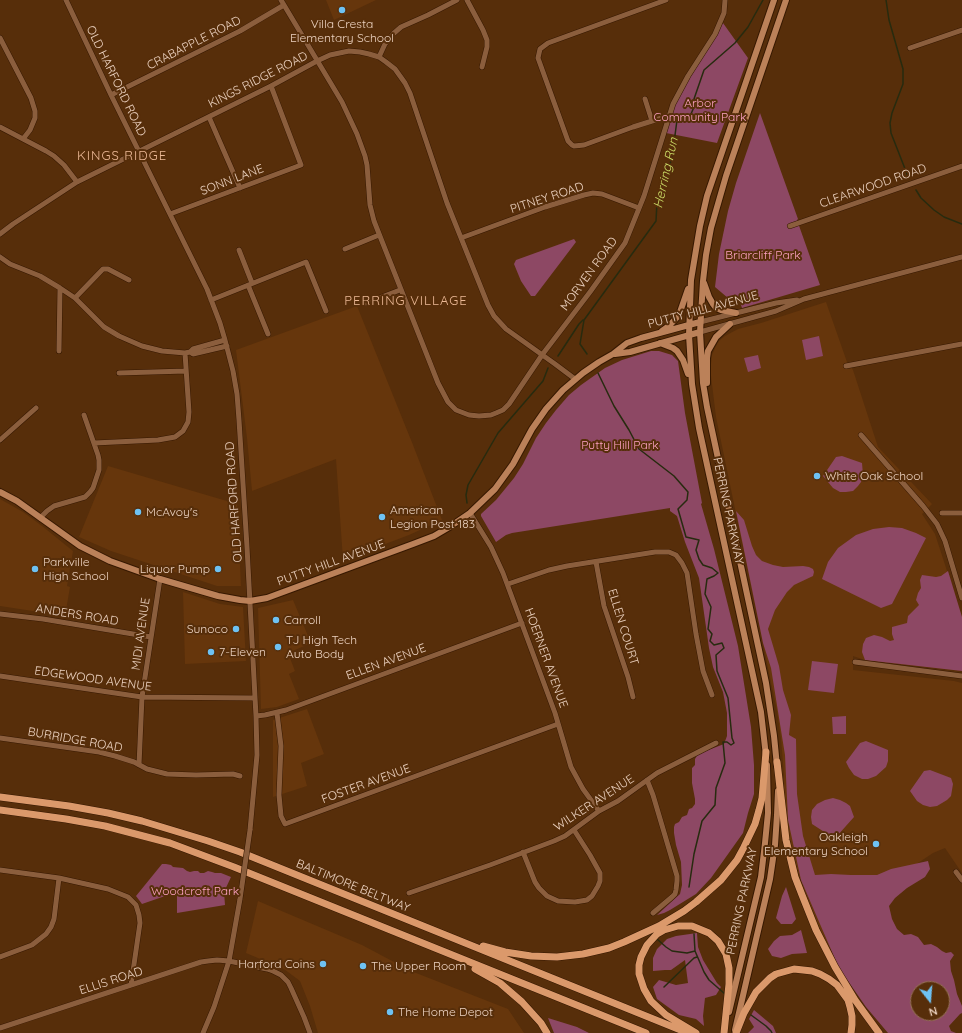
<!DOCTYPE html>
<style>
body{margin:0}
#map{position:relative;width:962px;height:1033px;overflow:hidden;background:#572e0a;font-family:Quicksand,sans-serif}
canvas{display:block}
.north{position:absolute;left:910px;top:981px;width:40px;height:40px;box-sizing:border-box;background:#572e0a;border:1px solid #937053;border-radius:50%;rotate:163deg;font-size:11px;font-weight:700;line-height:16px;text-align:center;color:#ecd2c0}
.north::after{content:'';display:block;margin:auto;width:14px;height:18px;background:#6ec2f3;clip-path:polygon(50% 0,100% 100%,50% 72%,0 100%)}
</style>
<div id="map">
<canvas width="962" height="1033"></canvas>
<div class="north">N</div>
</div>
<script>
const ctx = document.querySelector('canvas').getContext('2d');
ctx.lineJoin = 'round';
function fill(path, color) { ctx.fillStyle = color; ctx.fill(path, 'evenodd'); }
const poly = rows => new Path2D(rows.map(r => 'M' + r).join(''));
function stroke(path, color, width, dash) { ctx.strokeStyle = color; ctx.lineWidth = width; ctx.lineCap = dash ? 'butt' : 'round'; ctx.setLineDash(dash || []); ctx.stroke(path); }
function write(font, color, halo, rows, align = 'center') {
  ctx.font = font + ' Quicksand,sans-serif'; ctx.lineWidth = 4; ctx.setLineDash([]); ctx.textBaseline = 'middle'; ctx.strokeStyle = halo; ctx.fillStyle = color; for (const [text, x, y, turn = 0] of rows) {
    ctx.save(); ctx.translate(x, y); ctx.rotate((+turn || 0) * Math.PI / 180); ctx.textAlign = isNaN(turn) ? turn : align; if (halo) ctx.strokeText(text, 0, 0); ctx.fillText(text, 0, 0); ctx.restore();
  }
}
fill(poly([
 [326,0,376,0,334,20],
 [826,302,847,362,853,370,878,447,932,504,922,514,935,534,962,617,962,671,865,660,853,656,853,670,954,681,962,683,962,873,945,848,933,853,867,897,918,989,838,966,819,929,805,893,793,857,788,840,784,806,784,776,781,739,777,711,716,417,711,376,711,364,712,355,716,346,719,341,725,336,738,329,761,323],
 [357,306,413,445,442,520,409,535,343,560,336,459,252,491,247,438,236,350],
 [108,466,237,504,241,586,217,586,111,551,79,537],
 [0,499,23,512,42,526,73,551,67,586,70,587,65,616,0,606],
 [183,592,220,604,243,607,246,661,185,664],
 [293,600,311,643,288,653,295,671,289,674,299,699,277,707,261,709,258,608],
 [307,709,324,754,301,763,307,786,273,797,273,720],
 [258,901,362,945,411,971,508,1009,524,1033,318,1033,310,1006,300,981,284,969,246,953]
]), '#66360c');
fill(poly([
 [723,23,748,58,717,143,666,133,675,98,698,61],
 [760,113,798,219,797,220,820,285,742,308,740,302,735,304,715,287,719,254,728,211,736,183],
 [574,239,576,242,535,296,531,296,521,281,514,264,516,260],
 [819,336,823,356,806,360,802,340],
 [651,351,659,351,672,355,678,361,685,413,702,503,701,504,714,549,738,646,751,727,754,765,754,794,748,813,743,833,711,878,696,894,670,910,664,913,657,915,680,894,682,885,681,862,676,845,674,833,674,827,675,824,679,822,682,817,687,815,689,809,692,808,695,804,695,799,692,783,692,768,695,765,695,759,698,754,724,744,727,736,727,713,723,692,713,667,709,648,699,578,685,542,677,516,670,511,670,508,512,533,506,535,496,542,481,516,481,514,496,500,514,478,523,464,536,438,546,423,556,410,569,395,581,385,605,368,622,360],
 [758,355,761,368,748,372,744,358],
 [842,456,862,463,863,475,861,482,858,486,853,491,846,492,840,492,833,488,823,476,836,457],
 [736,511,744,520,752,546,756,555,762,561,773,565,783,567,803,566,809,567,813,569,814,572,813,576,794,585,787,592,775,610,768,629,779,666,783,690,791,715,789,735,796,739,797,794,803,836,815,875,831,874,851,875,877,875,891,869,928,861,930,869,925,877,907,888,895,898,889,906,892,919,897,929,904,935,911,934,918,937,924,945,931,944,937,947,942,951,946,953,951,952,954,955,950,961,951,971,954,980,957,994,962,1006,962,1013,960,1014,949,1026,951,1031,956,1033,888,1033,866,1007,839,968,823,931,801,880,788,820,785,755,771,668,763,643],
 [918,989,942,989,942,1013,918,1013],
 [889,527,902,528,916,533,926,538,892,604,881,608,822,579,828,562,838,548,856,535,873,529],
 [948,571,962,617,962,671,865,660,862,652,863,644,866,638,874,635,882,637,890,641,894,640,892,634,892,627,907,623,908,616,919,605,916,600,918,593,921,588,920,580,922,575,936,577,941,576],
 [812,661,838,664,834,693,808,690],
 [846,716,846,734,833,734,832,717],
 [866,741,888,750,888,761,886,767,876,776,868,779,862,779,854,775,849,768,846,762,860,743],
 [930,770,951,778,953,784,951,796,947,800,937,806,930,807,923,805,917,801,910,791,924,771],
 [833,798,840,800,846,803,850,806,854,817,837,836,832,837,812,824,811,817,812,810,817,804,825,800],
 [162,864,166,864,171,865,173,867,183,868,187,871,190,872,194,871,198,871,200,873,204,873,208,871,212,872,215,873,221,873,231,877,224,892,225,905,177,913,177,894,171,894,142,904,136,896],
 [786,887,796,919,792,924,781,924,776,918,782,896],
 [801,930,807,953,792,954,781,958,772,956,768,949,774,941,780,936,792,935],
 [697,933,698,947,703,960,717,983,721,987,716,995,705,998,703,1016,704,1026,696,1019,679,1015,657,999,653,987,659,980,676,985,688,983,685,960,671,970,665,970,653,971,653,958,657,949,667,939,676,936],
 [754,1010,773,1026,776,1033,748,1033,754,1027,749,1019],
 [548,1018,577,1027,589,1033,554,1033]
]), '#8d4864');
stroke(poly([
 [886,0,889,20,903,69,903,84,892,113,890,123,891,133,909,179],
 [916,190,921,198,934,210,944,217,962,224],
 [587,354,580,344,584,320,656,221,657,202,672,158,677,120,691,114,694,107,694,99,704,70,735,43,748,27,763,0],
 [558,356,579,324,583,320],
 [598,373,614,406,629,430,639,449,674,476,688,492,687,500,678,509,686,537,699,540,696,550,699,559,703,565,712,568,718,573,714,576,707,579,705,594,711,607,708,629,712,634,710,641,714,645,722,643,724,648,716,655,717,671,728,698,732,738,734,743,731,745,727,742,723,742,725,763,716,788,715,805,702,821,694,854,689,887],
 [467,503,466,495,468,485,498,433,543,381,548,368],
 [694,934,695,951,704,972,709,980,725,994],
 [657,939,666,947,672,951,687,953,695,951],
 [664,987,694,958,697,957],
 [751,1015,766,1026,771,1031,772,1033]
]), '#272b0f', 1.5);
const minor = poly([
 [66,0,111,95,207,289,220,323,225,340,233,371,237,394,239,420,247,547,256,716,257,755,250,830],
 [281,0,342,102,357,134,365,156,367,165,370,205,374,221,438,383,448,402,456,410,469,415,479,416,491,415,496,413,503,410,509,404,542,355,590,292,625,243,644,196,673,104,688,76,715,34,724,13,725,0],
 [467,0,483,30,487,40,487,47,482,67],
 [666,0,548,43,540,49,538,58,568,141,572,145,574,146,584,145,633,127,668,116],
 [0,38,31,98,35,111,35,118,30,130,23,139],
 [910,48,962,30],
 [379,57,385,44,393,34,401,27,428,15,457,0],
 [111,95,240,31,284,5],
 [645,99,652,121],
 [209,117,240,188],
 [0,127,46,151,54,156,64,165,77,182],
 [170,214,301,165,271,86],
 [790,226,962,166],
 [0,234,13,224,77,182,271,86,317,61,330,55,349,51,360,52,369,54,379,57,386,62,395,69,405,83,410,93,447,203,488,305,494,316,506,329,555,364,575,379],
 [461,238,545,207,584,195,593,193,602,194,610,197,639,208],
 [345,249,379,235],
 [239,250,252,283],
 [0,257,10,264,40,276,60,288,75,298,104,327,119,336,142,346,162,351,185,353,190,352,193,354,227,346],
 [248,285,268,334],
 [75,298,103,269,108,269,129,280],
 [211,300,306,262,326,311],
 [366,303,400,290],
 [700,322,776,303,797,300],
 [700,332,776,311,804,299,962,257],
 [59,351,60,288],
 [190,352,193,349,225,340],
 [846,366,962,344],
 [119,373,186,371],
 [861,435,923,506,937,524,945,541,962,598],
 [0,440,36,408],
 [94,443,158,440,175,437,183,431,188,422,189,412,185,353],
 [470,513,491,547,503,573,555,713,571,767,583,789,599,811],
 [942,513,962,513],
 [40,518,47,511,54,506,85,497,90,492,93,488,99,470,99,460,98,455,84,415],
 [596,562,604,606,628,677,633,697],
 [508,584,549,570,567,566,655,552,669,552,676,555,682,563,687,573,696,634,703,671,712,695],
 [0,614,43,619,151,637],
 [855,662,962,676],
 [0,676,142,697,255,698],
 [277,713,281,746,279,795,281,816,285,824,558,724],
 [256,716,265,715,286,710,522,623],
 [0,738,99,752,115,756,134,762,147,769,167,774,196,775,233,774,240,776],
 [139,765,142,697,160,579],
 [647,780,653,795,677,876,677,881,676,890,675,894,672,897,653,913],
 [523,852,535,882,539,888,547,896,558,901,575,902,587,900,592,896,598,886,600,881,600,873,590,855,574,830],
 [0,870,59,878,108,889,128,897,136,905,139,915,140,923,131,985],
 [956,872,962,880],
 [409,893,490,865,554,841,565,836,599,811,618,801,657,773,716,743],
 [0,957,32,945,46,934,51,927,54,919,59,878],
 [0,1028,201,962,208,961,217,960,229,961,267,969,273,971,281,975,288,982,291,988,304,1017,310,1033],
 [203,1033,214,1007,229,961,240,899]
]);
const major = poly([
 [704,283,709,297,713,304,716,308,721,310,736,313],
 [662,331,669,326,679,315,688,289],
 [660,343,673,348,677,351,683,360,688,374],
 [615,354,630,352,700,332],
 [707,383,707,358,708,351,716,337,730,324],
 [0,492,17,501,80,546,110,561,160,579,218,596,240,600,250,601,267,598,413,544,434,536,451,526,470,513,495,489,513,464,532,429,546,409,563,390,583,373,599,362,613,354,627,343,641,338,700,322],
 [766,756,761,712,699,428,692,384,689,335,691,280,700,226,707,196,774,0],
 [777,766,774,736,766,683,707,407,703,383,700,332,703,281,706,255,711,228,726,176,786,0],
 [729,1012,761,877,765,843,768,813,767,765],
 [735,1030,770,879,775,845,777,815,778,791]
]);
const highway = poly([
 [777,762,786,840,795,877,802,895,816,930,835,967,855,1000,879,1033],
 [0,797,69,806,108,813,142,821,208,841,240,852,688,1033],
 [0,810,66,819,105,826,170,843,234,867,646,1033],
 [483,946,505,952,531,956,557,957,583,954,609,948,624,942,659,926,684,911,696,902,721,880,737,860,743,849,755,824,759,810,762,798,766,752],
 [475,969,500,983,522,1002,541,1023,547,1033],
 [696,1033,666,1015,651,1001,644,989,639,974,639,965,641,957,647,945,657,934,664,930,678,926,692,926,709,933,718,941,726,954,729,968,729,984,724,1033],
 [736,1033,744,1013,756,992,770,978,776,974,794,969,812,971,820,974,829,979,837,985,848,1000,850,1007,852,1016,852,1025,851,1033]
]);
stroke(minor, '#361800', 6);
stroke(major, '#361800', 8);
stroke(highway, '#361800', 8);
stroke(minor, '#8b5e3d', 5);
stroke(major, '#bb8159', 6);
stroke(highway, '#db996b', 7);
const minorBridge = poly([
 [240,899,250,830]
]);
stroke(minorBridge, '#361800', 6, []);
stroke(minorBridge, '#8b5e3d', 5);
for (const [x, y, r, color] of [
 [342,10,4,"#6ec2f3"],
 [817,476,4,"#6ec2f3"],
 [138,512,4,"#6ec2f3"],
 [382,517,4,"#6ec2f3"],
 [35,569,4,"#6ec2f3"],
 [218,569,4,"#6ec2f3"],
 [276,620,4,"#6ec2f3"],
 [236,629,4,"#6ec2f3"],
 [278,647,4,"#6ec2f3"],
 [211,652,4,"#6ec2f3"],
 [876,844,4,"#6ec2f3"],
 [323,964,4,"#6ec2f3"],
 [363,966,4,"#6ec2f3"],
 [390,1012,4,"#6ec2f3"]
]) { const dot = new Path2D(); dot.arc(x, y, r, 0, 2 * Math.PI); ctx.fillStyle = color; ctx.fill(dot); stroke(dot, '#572e0a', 1.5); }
write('12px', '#ecd2c0', '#572e0a', [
 ["Villa Cresta",342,24,"center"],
 ["Elementary School",342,38,"center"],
 ["White Oak School",825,476],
 ["American",390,510],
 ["Legion Post 183",390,524],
 ["McAvoy's",146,512],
 ["Parkville",43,562],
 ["High School",43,576],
 ["Liquor Pump",210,569,"right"],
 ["Carroll",284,620],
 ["Sunoco",228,629,"right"],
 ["TJ High Tech",286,640],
 ["Auto Body",286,654],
 ["7-Eleven",219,652],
 ["Oakleigh",868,837,"right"],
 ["Elementary School",868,851,"right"],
 ["Harford Coins",315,964,"right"],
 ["The Upper Room",371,966],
 ["The Home Depot",398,1012]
], 'left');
write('12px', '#ecd2c0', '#572e0a', [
 ["CRABAPPLE ROAD",194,43,-27],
 ["KINGS RIDGE ROAD",258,80,-27],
 ["OLD HARFORD ROAD",116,81,64],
 ["SONN LANE",232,180,-21],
 ["CLEARWOOD ROAD",873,186,-19],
 ["PITNEY ROAD",547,198,-18],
 ["MORVEN ROAD",589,274,-54],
 ["PUTTY HILL AVENUE",703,310,-15],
 ["OLD HARFORD ROAD",234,502,-94],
 ["PERRING PARKWAY",728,511,78],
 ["PUTTY HILL AVENUE",331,563,-20],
 ["ANDERS ROAD",77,615,9],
 ["ELLEN COURT",623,627,73],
 ["MIDI AVENUE",141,634,-82],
 ["HOERNER AVENUE",546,658,70],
 ["ELLEN AVENUE",386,662,-20],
 ["EDGEWOOD AVENUE",93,679,8],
 ["BURRIDGE ROAD",75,740,10],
 ["FOSTER AVENUE",366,784,-20],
 ["WILKER AVENUE",594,803,-33],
 ["BALTIMORE BELTWAY",353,886,22],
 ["PERRING PARKWAY",742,901,-78],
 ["ELLIS ROAD",111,981,-18]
]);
write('12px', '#fda2c4', '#572e0a', [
 ["Arbor",700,103],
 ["Community Park",700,117],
 ["Briarcliff Park",763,255],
 ["Putty Hill Park",620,445],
 ["Woodcroft Park",195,891]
]);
ctx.letterSpacing = '1px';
write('13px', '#ebb895', '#572e0a', [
 ["KINGS RIDGE",122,156],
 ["PERRING VILLAGE",406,301]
]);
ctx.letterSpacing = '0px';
write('italic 13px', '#ccdc66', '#572e0a', [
 ["Herring Run",666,173,-77]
]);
</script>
